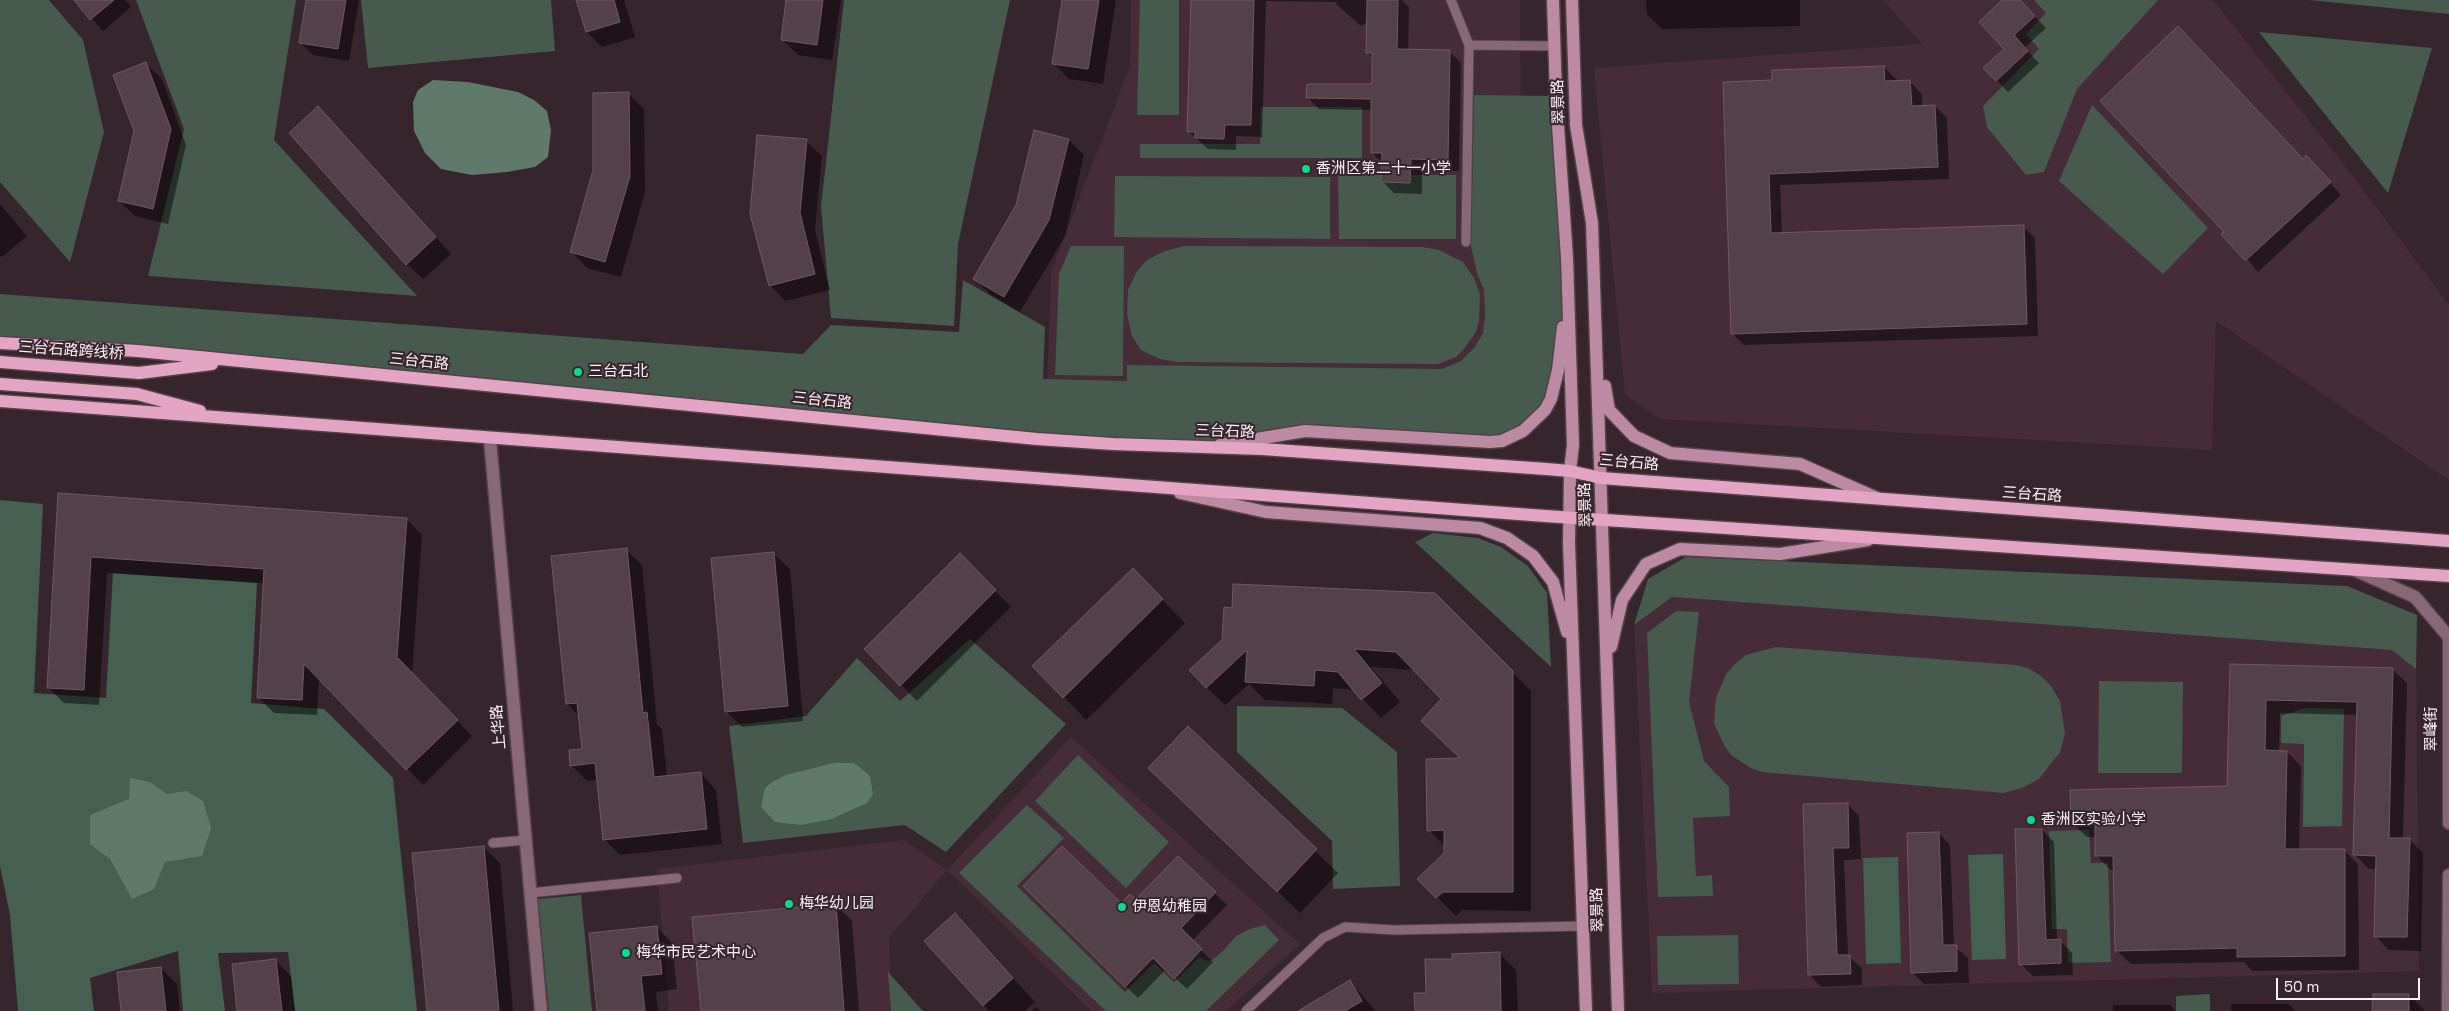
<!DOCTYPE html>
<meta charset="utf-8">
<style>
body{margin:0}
#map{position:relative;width:2449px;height:1011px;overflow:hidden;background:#37252e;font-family:"Space Grotesk",sans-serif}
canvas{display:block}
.scale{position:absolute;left:2276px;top:978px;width:144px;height:22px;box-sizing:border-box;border:2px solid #fef1f7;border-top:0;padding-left:6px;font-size:15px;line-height:18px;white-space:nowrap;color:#fef1f7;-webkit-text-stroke:4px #37252e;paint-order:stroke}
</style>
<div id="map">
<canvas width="2449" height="1011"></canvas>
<div class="scale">50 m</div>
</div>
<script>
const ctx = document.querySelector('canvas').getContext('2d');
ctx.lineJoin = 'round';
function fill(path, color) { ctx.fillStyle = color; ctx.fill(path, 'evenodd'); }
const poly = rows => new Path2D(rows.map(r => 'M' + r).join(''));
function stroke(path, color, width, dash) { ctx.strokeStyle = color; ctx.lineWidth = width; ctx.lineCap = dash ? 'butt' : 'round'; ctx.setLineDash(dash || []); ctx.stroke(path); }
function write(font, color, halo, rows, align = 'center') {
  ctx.font = font + ' "Space Grotesk","Noto Sans SC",sans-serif'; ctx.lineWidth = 4; ctx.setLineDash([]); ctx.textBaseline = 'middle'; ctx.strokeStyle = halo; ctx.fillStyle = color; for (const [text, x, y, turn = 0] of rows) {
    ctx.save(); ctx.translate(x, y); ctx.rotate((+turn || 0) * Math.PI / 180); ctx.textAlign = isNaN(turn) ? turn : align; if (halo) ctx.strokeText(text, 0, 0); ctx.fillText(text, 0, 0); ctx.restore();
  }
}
fill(poly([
 [1131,0,1520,0,1521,301,1475,393,1047,386,1051,272,1130,66],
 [1883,0,2213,0,2352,175,2449,305,2449,480,2216,321,2212,450,1660,419,1625,395,1594,68,1922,44],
 [1672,597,2392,650,2416,669,2419,971,1652,993,1634,625],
 [1071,737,1300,944,1226,1011,1091,1011,947,870,889,938,891,1011,669,1011,657,869,904,840,947,870]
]), '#452c38');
fill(poly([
 [0,0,49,0,83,40,104,132,70,262,0,182],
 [136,0,296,0,274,140,417,296,148,276,184,129],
 [361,0,551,0,555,51,368,68],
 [844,0,1010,0,958,244,954,326,831,318,821,207],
 [1140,0,1179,0,1179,115,1137,115],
 [2034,0,2158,0,2077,89,2044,172,2026,175,1987,127,1983,106,2039,49,2026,34,2046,13],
 [2309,0,2449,0,2449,14],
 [2259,32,2432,48,2388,193],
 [1474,95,1555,96,1567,258,1561,352,1550,398,1512,437,1305,431,1203,447,1113,443,0,341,0,294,803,354,831,325,959,332,963,280,1045,327,1043,379,1127,381,1127,365,1442,369,1461,361,1475,347,1483,333,1485,315,1484,290,1477,273,1471,246],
 [2092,105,2208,228,2163,274,2059,181],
 [1261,107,1362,107,1362,158,1140,158,1140,144,1260,144],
 [1338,175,1456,175,1456,239,1339,239],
 [1115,176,1330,177,1330,239,1114,237],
 [1071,246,1124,246,1123,376,1055,375,1059,274],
 [1184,246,1422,247,1439,250,1463,262,1474,278,1480,294,1479,322,1476,332,1463,350,1456,357,1438,364,1177,362,1160,359,1141,350,1132,336,1127,314,1128,290,1137,271,1147,260,1165,251],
 [1433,533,1478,538,1501,547,1528,566,1547,593,1551,667,1415,542],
 [1686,557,2347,586,2417,615,2416,669,2392,650,1672,597,1634,625,1648,579],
 [1676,611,1699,612,1689,702,1704,761,1729,787,1730,816,1693,818,1696,876,1712,875,1713,896,1658,897,1647,633],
 [970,639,1066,724,946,852,905,825,743,843,729,726,806,716,857,658,900,701],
 [1776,647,2015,665,2028,668,2041,676,2051,686,2060,701,2065,734,2060,752,2039,779,2022,788,2004,793,1761,772,1751,768,1731,755,1724,745,1714,723,1716,698,1726,674,1735,664,1746,655],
 [2099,681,2183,682,2182,773,2098,773],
 [1237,706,1342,708,1397,752,1400,886,1333,889,1332,841,1237,752],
 [1078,755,1169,842,1126,888,1035,801],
 [1027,805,1064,838,1017,886,1125,992,1154,963,1174,982,1200,957,1206,961,1212,960,1224,950,1236,936,1250,929,1265,925,1279,940,1206,1011,1106,1011,959,873],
 [2089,830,2091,863,2108,863,2111,962,2068,963,2067,929,2052,929,2049,831],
 [581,895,592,1011,549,1011,538,899],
 [1738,935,1739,984,1658,985,1657,936],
 [888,972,923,1011,891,1011],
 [2210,994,2210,1011,2176,1011,2176,996]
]), '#465a4e');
fill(poly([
 [0,500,43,504,34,693,106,698,113,573,257,583,251,703,324,709,393,778,417,1011,295,1011,288,952,218,953,225,1011,183,1011,178,951,90,978,94,1011,18,1011,10,915,0,866],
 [2304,708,2344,709,2342,826,2303,827,2304,744,2281,743,2281,716],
 [2003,854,2006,959,1972,960,1968,855],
 [1898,857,1901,963,1866,964,1863,858]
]), '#456050');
fill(poly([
 [433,80,468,82,518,92,534,100,547,111,551,130,548,157,535,167,507,172,472,175,441,169,425,153,414,131,413,102,418,90],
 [834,763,854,763,870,776,873,794,867,803,831,819,801,825,775,822,761,807,765,788,772,782,786,775],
 [130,778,150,782,167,794,186,791,203,801,211,828,202,856,165,862,154,889,132,899,110,859,90,844,90,815,129,799]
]), '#5f7a6a');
fill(poly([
 [76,0,125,0,131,7,103,31],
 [307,0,359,0,349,61,313,55,301,43],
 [577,0,624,0,635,37,602,47,587,32],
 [788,0,841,0,832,60,798,55,782,39],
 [1063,0,1116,0,1103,84,1069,79,1053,63],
 [1192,0,1402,0,1409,7,1408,51,1449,51,1461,63,1459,171,1422,170,1422,194,1394,193,1383,182,1383,163,1372,153,1372,110,1319,109,1308,98,1373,85,1373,58,1368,53,1368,22,1361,26,1336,4,1338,2,1266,1,1262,137,1236,136,1236,150,1208,149,1188,131],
 [1646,0,1800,0,1800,26,1662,29,1647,14],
 [2004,0,2019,0,2046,28,2024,48,2039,63,2008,92,1985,68,2006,49],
 [146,64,162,79,186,145,168,224,135,216,119,201,135,131],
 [1884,67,1896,79,1896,82,1910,82,1922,94,1922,107,1935,106,1947,118,1949,179,1780,185,1782,234,2023,226,2035,238,2038,336,1744,345,1732,333,1774,81],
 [628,94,644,109,645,192,621,277,587,268,572,252],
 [318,108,451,254,423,279,407,264],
 [1069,140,1084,155,1065,236,1020,312,990,294,974,278],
 [806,141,822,156,815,230,830,290,785,301,770,285],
 [2303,160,2318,169,2341,195,2258,272,2225,232],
 [0,204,27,236,2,257,0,256],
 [59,494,406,519,422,535,412,674,472,736,423,785,319,678,317,715,274,713,258,697,264,583,107,573,99,705,64,703,48,687],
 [626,550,642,565,657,724,662,729,667,777,701,774,716,790,722,844,620,855,604,839,598,780,587,781,571,765,583,750,580,717,567,704],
 [774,554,790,569,803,721,742,727,726,711],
 [960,555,1011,607,917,701,865,649],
 [1133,570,1185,623,1086,720,1064,697],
 [1435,595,1531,691,1531,911,1462,910,1456,916,1419,879,1446,854,1445,847,1429,830,1462,759,1442,699,1415,670,1371,667,1400,702,1381,718,1354,690,1333,688,1332,704,1265,700,1249,684,1225,705,1206,687,1223,640],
 [2231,666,2392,669,2407,683,2403,839,2409,839,2423,853,2421,951,2389,950,2375,936,2377,869,2369,869,2355,855,2358,715,2280,713,2279,752,2287,752,2301,766,2299,850,2344,850,2358,864,2359,970,2252,971,2244,962,2131,964,2116,950,2115,870,2111,870,2097,856,2096,837,2087,837,2072,823,2228,787],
 [1188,728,1338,873,1300,913,1173,791],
 [1848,804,1859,816,1861,859,1844,860,1848,956,1862,968,1862,985,1821,987,1810,975,1804,805],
 [2042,830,2054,842,2057,941,2060,941,2072,953,2073,975,2033,976,2021,964],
 [1939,833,1950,845,1954,946,1968,958,1969,983,1924,984,1912,972],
 [484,848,500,863,513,1011,428,1011],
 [1178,857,1227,905,1192,941,1213,962,1187,989,1166,969,1138,998,1024,886,1121,905,1136,901],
 [836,905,852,921,859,1011,702,1011],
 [955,915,1035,1002,1025,1011,989,1011,926,941],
 [657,927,672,943,677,989,656,992,658,1011,598,1011],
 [1499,953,1516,970,1518,1011,1416,1011,1453,960],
 [276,961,291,976,295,1011,238,1011],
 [161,968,177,984,180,1011,123,1011],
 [1350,982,1376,1011,1300,1011],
 [2409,995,2425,1011,2374,1011],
 [2231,1004,2289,1004,2296,1011,2231,1011],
 [2113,1005,2170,1005,2176,1011,2113,1011],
 [1036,1007,1040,1011,1032,1011]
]), '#0007');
const building = poly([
 [74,0,114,0,90,20,74,0],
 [306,0,346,0,338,49,299,43,306,0],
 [576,0,614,0,620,22,586,32,576,0],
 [786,0,823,0,817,45,781,40,786,0],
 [1062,0,1099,0,1088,69,1052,64,1062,0],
 [1191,0,1254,0,1251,125,1225,125,1224,139,1195,138,1195,132,1187,132,1191,0],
 [1367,0,1398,0,1397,49,1450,50,1448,160,1411,159,1410,183,1381,182,1382,153,1371,153,1371,99,1306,98,1307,84,1372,84,1372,53,1366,53,1367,0],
 [2002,0,2020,0,2035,16,2014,35,2028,51,1996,81,1983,68,2004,49,1979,22,2002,0],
 [2178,26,2303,159,2306,155,2331,182,2245,261,2221,234,2224,232,2100,101,2178,26],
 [146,62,171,129,153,209,118,201,134,131,113,75,146,62],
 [1884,66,1885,81,1910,80,1912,106,1935,105,1938,167,1769,174,1771,233,2024,225,2027,324,1731,334,1723,82,1772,80,1772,70,1884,66],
 [629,92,630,176,605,262,570,252,593,170,593,93,629,92],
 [318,106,436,237,406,265,289,133,318,106],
 [1034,130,1069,139,1049,220,1004,297,973,279,1016,205,1034,130],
 [757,135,807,139,800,213,815,274,769,286,750,214,757,135],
 [58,493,407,518,397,657,458,720,406,770,304,664,302,700,257,698,264,569,91,557,84,690,47,688,58,493],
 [627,548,643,713,647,712,654,777,701,772,707,829,603,840,595,763,570,766,569,750,582,749,577,703,566,704,551,556,627,548],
 [774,552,788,706,725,712,711,558,774,552],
 [960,553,996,590,900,686,864,649,960,553],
 [1133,568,1163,599,1063,698,1032,666,1133,568],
 [1233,584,1435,593,1513,671,1513,892,1443,892,1436,898,1417,879,1444,853,1444,830,1427,831,1426,759,1460,758,1421,721,1441,699,1396,652,1354,649,1382,683,1361,700,1338,672,1315,670,1314,686,1245,682,1247,650,1206,688,1189,670,1222,640,1224,607,1232,608,1233,584],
 [2230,664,2393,668,2389,838,2410,838,2407,937,2374,937,2376,856,2353,855,2357,702,2266,700,2265,750,2287,751,2285,849,2345,849,2345,956,2237,957,2237,948,2115,951,2113,856,2095,856,2095,823,2071,823,2070,790,2227,786,2230,664],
 [1188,726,1317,849,1277,892,1148,768,1188,726],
 [1848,803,1849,848,1833,848,1837,955,1850,955,1851,974,1808,975,1803,804,1848,803],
 [2015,829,2042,829,2046,940,2061,939,2061,963,2019,965,2015,829],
 [1939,832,1943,945,1957,945,1957,971,1911,973,1907,833,1939,832],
 [484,846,499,1011,427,1011,412,853,484,846],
 [1062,846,1121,903,1130,894,1136,899,1178,856,1216,892,1181,928,1202,949,1174,979,1153,958,1125,987,1023,886,1062,846],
 [836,904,844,1011,701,1011,692,917,836,904],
 [955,913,1013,978,983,1006,924,941,955,913],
 [657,926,662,974,641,976,645,1011,597,1011,589,933,657,926],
 [1500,952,1501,1011,1415,1011,1414,993,1426,993,1425,959,1452,959,1452,954,1500,952],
 [276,959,282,1011,237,1011,232,964,276,959],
 [161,967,166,1011,121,1011,117,972,161,967],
 [1350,980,1362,1001,1345,1011,1298,1011,1350,980],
 [2373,994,2409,994,2409,1011,2372,1011,2373,994]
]);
fill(building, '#534049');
stroke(building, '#6e5963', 1);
const lane = poly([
 [1451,0,1469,45],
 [1466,242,1469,45,1554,46],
 [493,843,526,840],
 [530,893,677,878],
 [1246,1011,1323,938,1345,927,1394,930,1584,926]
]);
const street = poly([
 [490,440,541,1011],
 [2357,571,2415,597,2448,636],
 [2449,635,2449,823],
 [2448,1011,2449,875]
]);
const secondary = poly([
 [1553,0,1556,96,1567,258,1573,445,1570,471,1569,543,1586,1011],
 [1572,0,1576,125,1592,223,1618,1011],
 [1605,386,1609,410,1634,436,1670,453,1800,464,1877,498],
 [1220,445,1305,431,1490,442,1502,441,1523,431,1545,410,1551,399,1558,370,1563,327],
 [1180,493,1266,512,1480,528,1507,538,1533,556,1553,582,1567,632],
 [1611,647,1622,600,1646,564,1680,549,1780,554,1868,540]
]);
const primary = poly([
 [0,343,138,351,1037,439,1113,444,1262,449,1546,469,1570,471,1601,478,2449,541],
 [0,362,139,373,212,364],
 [0,384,137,394,200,411],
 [0,401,1545,516,2449,576]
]);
stroke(lane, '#53424a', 11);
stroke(street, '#53424a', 15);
stroke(secondary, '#53424a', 15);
stroke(primary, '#53424a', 15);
stroke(lane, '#886877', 9);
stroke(street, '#886877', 12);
stroke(secondary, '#bc8aa2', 12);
stroke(primary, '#e4a4c4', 12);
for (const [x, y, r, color] of [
 [1306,169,5,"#0ed98a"],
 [578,372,5,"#0ed98a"],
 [2031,820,5,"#0ed98a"],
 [789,904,5,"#0ed98a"],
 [1122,907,5,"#0ed98a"],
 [626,953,5,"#0ed98a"]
]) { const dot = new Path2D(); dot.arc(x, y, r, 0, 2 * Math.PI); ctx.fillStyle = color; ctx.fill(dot); stroke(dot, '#37252e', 2); }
write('15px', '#fef1f7', '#37252e', [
 ["翠景路",1559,102,-92],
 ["三台石路跨线桥",71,351,4],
 ["三台石路",419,362,6],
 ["三台石路",822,401,6],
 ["三台石路",1225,432,2],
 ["三台石路",1629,463,5],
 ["三台石路",2032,495,4],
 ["翠景路",1586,505,-92],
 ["上华路",499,727,-95],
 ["翠峰街",2432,729,-90],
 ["翠景路",1598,910,-92]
]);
write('15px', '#fef1f7', '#37252e', [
 ["香洲区第二十一小学",1316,169],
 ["三台石北",588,372],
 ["香洲区实验小学",2041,820],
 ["梅华幼儿园",799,904],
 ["伊恩幼稚园",1132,907],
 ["梅华市民艺术中心",636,953]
], 'left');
</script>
